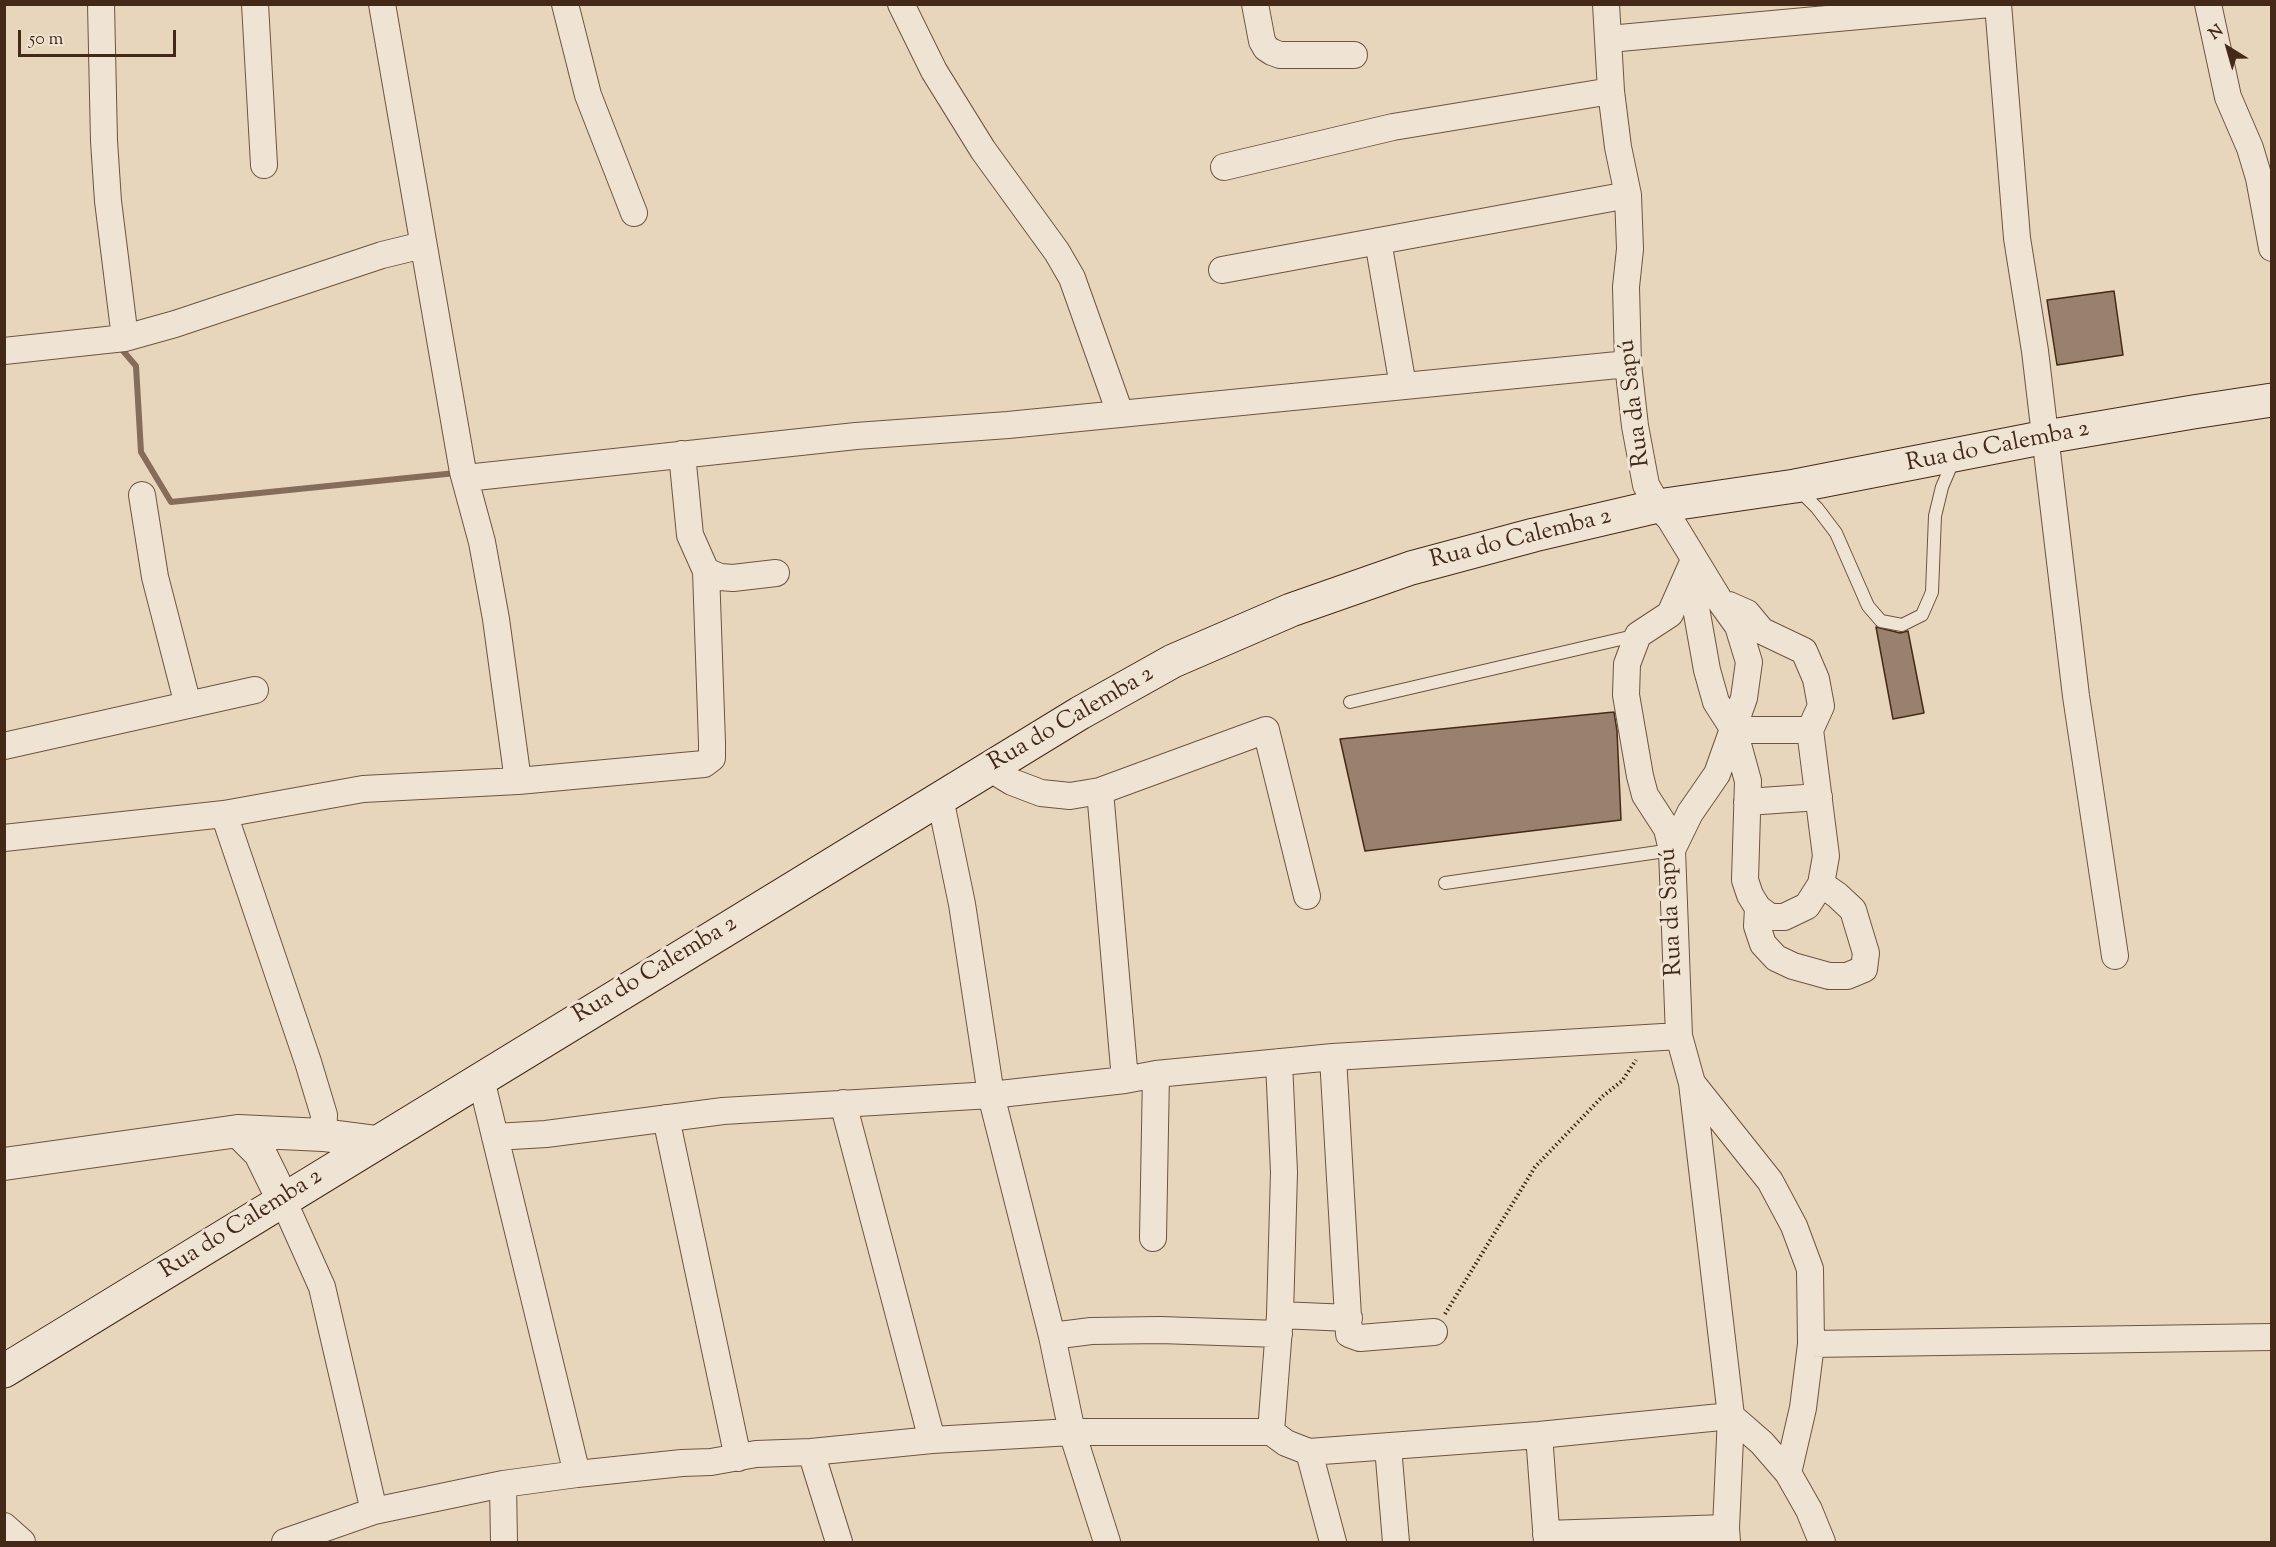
<!DOCTYPE html>
<meta charset="utf-8">
<style>
body{margin:0}
#map{position:relative;width:2276px;height:1547px;overflow:hidden;background:#e7d5bc;font-family:"Sorts Mill Goudy",serif}
canvas{display:block}
.frame{position:absolute;inset:0;border:6px solid #452918;pointer-events:none}
.north{position:absolute;left:2198px;top:18px;width:60px;height:60px;-webkit-text-stroke:4px #efe4d3;paint-order:stroke;rotate:323deg;font-size:16px;font-weight:700;line-height:24px;text-align:center;color:#452918}
.north::after{content:'';display:block;margin:auto;width:21px;height:27px;background:#452918;clip-path:polygon(50% 0,100% 100%,50% 72%,0 100%)}
.scale{position:absolute;left:18px;top:30px;width:158px;height:27px;box-sizing:border-box;border:3px solid #452918;border-top:0;padding-left:8px;font-size:18px;line-height:21px;white-space:nowrap;color:#452918;-webkit-text-stroke:4px #efe4d3;paint-order:stroke}
</style>
<div id="map">
<canvas width="2276" height="1547"></canvas>
<div class="frame"></div>
<div class="north">N</div>
<div class="scale">50 m</div>
</div>
<script>
const ctx = document.querySelector('canvas').getContext('2d');
ctx.lineJoin = 'round';
const poly = rows => new Path2D(rows.map(r => 'M' + r).join(''));
function stroke(path, color, width, dash) { ctx.strokeStyle = color; ctx.lineWidth = width; ctx.lineCap = dash ? 'butt' : 'round'; ctx.setLineDash(dash || []); ctx.stroke(path); }
function fill(path, color) { ctx.fillStyle = color; ctx.fill(path, 'evenodd'); }
function write(font, color, halo, rows, align = 'center') {
  ctx.font = font + ' "Sorts Mill Goudy",serif'; ctx.lineWidth = 6; ctx.setLineDash([]); ctx.textBaseline = 'middle'; ctx.strokeStyle = halo; ctx.fillStyle = color; for (const [text, x, y, turn = 0] of rows) {
    ctx.save(); ctx.translate(x, y); ctx.rotate((+turn || 0) * Math.PI / 180); ctx.textAlign = isNaN(turn) ? turn : align; if (halo) ctx.strokeText(text, 0, 0); ctx.fillText(text, 0, 0); ctx.restore();
  }
}
stroke(poly([
 [118,345,136,366,141,452,171,502,456,473]
]), '#856d59', 6);
const building = poly([
 [2114,291,2123,355,2057,365,2047,300,2114,291],
 [1876,627,1900,633,1908,631,1924,713,1893,719,1876,627],
 [1614,712,1617,731,1621,820,1365,851,1340,739,1614,712]
]);
fill(building, '#99826d');
stroke(building, '#452918', 1.5);
const service = poly([
 [1798,489,1817,508,1836,533,1868,606,1881,621,1902,625,1922,615,1932,592,1935,516,1942,487,1954,459],
 [1350,702,1638,635],
 [1445,883,1672,850]
]);
const minor = poly([
 [101,4,104,141,108,201,125,338],
 [255,4,264,165],
 [382,4,463,472,482,542,496,619,518,781],
 [565,4,588,95,634,213],
 [901,4,934,71,983,150,1057,252,1072,278,1120,413],
 [1255,4,1262,41,1266,48,1272,52,1280,55,1354,55],
 [1606,4,1611,91,1618,147,1628,195,1630,249,1626,287,1628,364,1635,426,1646,485,1658,506,1670,519,1720,601,1738,626,1749,662,1744,698,1717,774,1690,813,1672,850],
 [1998,4,2017,238,2035,351,2076,696,2115,956],
 [2208,4,2228,97,2250,148,2259,178,2272,248],
 [1609,39,1990,4],
 [1224,167,1393,127,1611,91],
 [1378,241,1403,386],
 [1222,270,1628,195],
 [4,351,125,338,175,324,382,255,423,245],
 [682,454,690,535,706,571,720,577,733,578,776,573],
 [466,478,856,436,1008,425,1628,364],
 [142,495,155,577,188,705],
 [1694,560,1670,614,1638,635,1627,664,1626,695,1640,776,1645,795,1667,829,1672,850,1679,1036,1692,1083,1731,1416,1726,1528,1727,1542],
 [1694,570,1696,608,1707,670,1716,702,1734,730,1748,781,1745,880,1750,895,1758,908,1770,917,1784,917,1807,906,1821,884,1826,856,1810,730,1734,730],
 [1729,605,1747,613,1762,631,1804,651,1816,679,1821,706,1810,730],
 [4,746,255,690],
 [989,768,1012,782,1041,793,1070,796,1100,791,1266,730,1307,896],
 [1100,791,1125,1080],
 [940,798,962,904,991,1095,1052,1336,1072,1432,1107,1542],
 [1747,802,1819,797],
 [224,814,308,1062,324,1115,323,1135],
 [4,838,224,814,363,789,518,781,704,764,712,758,712,743,706,571],
 [1758,908,1757,926,1763,944,1776,958,1793,966,1829,976,1847,976,1864,969,1866,953,1853,910,1837,895,1821,884],
 [1333,1057,1349,1334,1360,1338,1434,1332],
 [481,1079,577,1474],
 [1692,1083,1770,1181,1794,1226,1810,1269,1811,1344,1803,1408,1788,1473],
 [843,1103,932,1440],
 [666,1118,738,1458],
 [495,1137,546,1134,723,1111,991,1095,1125,1080,1156,1074,1333,1057,1679,1036],
 [283,1200,322,1287,374,1511],
 [1153,1238,1156,1074],
 [1280,1315,1349,1318],
 [1052,1336,1091,1331,1160,1330,1279,1334],
 [1811,1344,2272,1337],
 [1271,1432,1280,1315,1284,1172,1279,1062],
 [1539,1435,1547,1542],
 [1388,1447,1396,1542],
 [811,1452,839,1542],
 [1309,1452,1333,1542],
 [503,1484,504,1542],
 [4,1526,22,1542],
 [1546,1534,1726,1528],
 [285,1542,374,1511,503,1484,577,1474,682,1463,711,1462,756,1454,811,1452,932,1440,1072,1432,1271,1432,1286,1443,1309,1452,1539,1435,1731,1416,1762,1443,1788,1473,1809,1510,1822,1542]
]);
const tertiary = poly([
 [238,1131,260,1153,283,1200],
 [4,1164,238,1131,323,1135,377,1142]
]);
const secondary = poly([
 [4,1371,1080,713,1173,661,1291,610,1411,568,1534,535,1658,506,1795,486,2046,437,2193,412,2272,400]
]);
stroke(service, '#6e5441', 14);
stroke(minor, '#6e5441', 28);
stroke(tertiary, '#6e5441', 34);
stroke(secondary, '#452918', 35);
stroke(poly([
 [1445,1314,1535,1167,1603,1096,1622,1081,1636,1060]
]), '#452918', 4, [1.5, 3]);
stroke(service, '#efe4d3', 12);
stroke(minor, '#efe4d3', 26);
stroke(tertiary, '#efe4d3', 32);
stroke(secondary, '#efe4d3', 33);
write('24px', '#452918', '#efe4d3', [
 ["Rua da Sapú",1636,403,-97],
 ["Rua do Calemba 2",1998,448,-11],
 ["Rua do Calemba 2",1521,540,-14],
 ["Rua do Calemba 2",1072,720,-30],
 ["Rua da Sapú",1673,912,-93],
 ["Rua do Calemba 2",656,971,-31],
 ["Rua do Calemba 2",242,1225,-32]
]);
</script>
